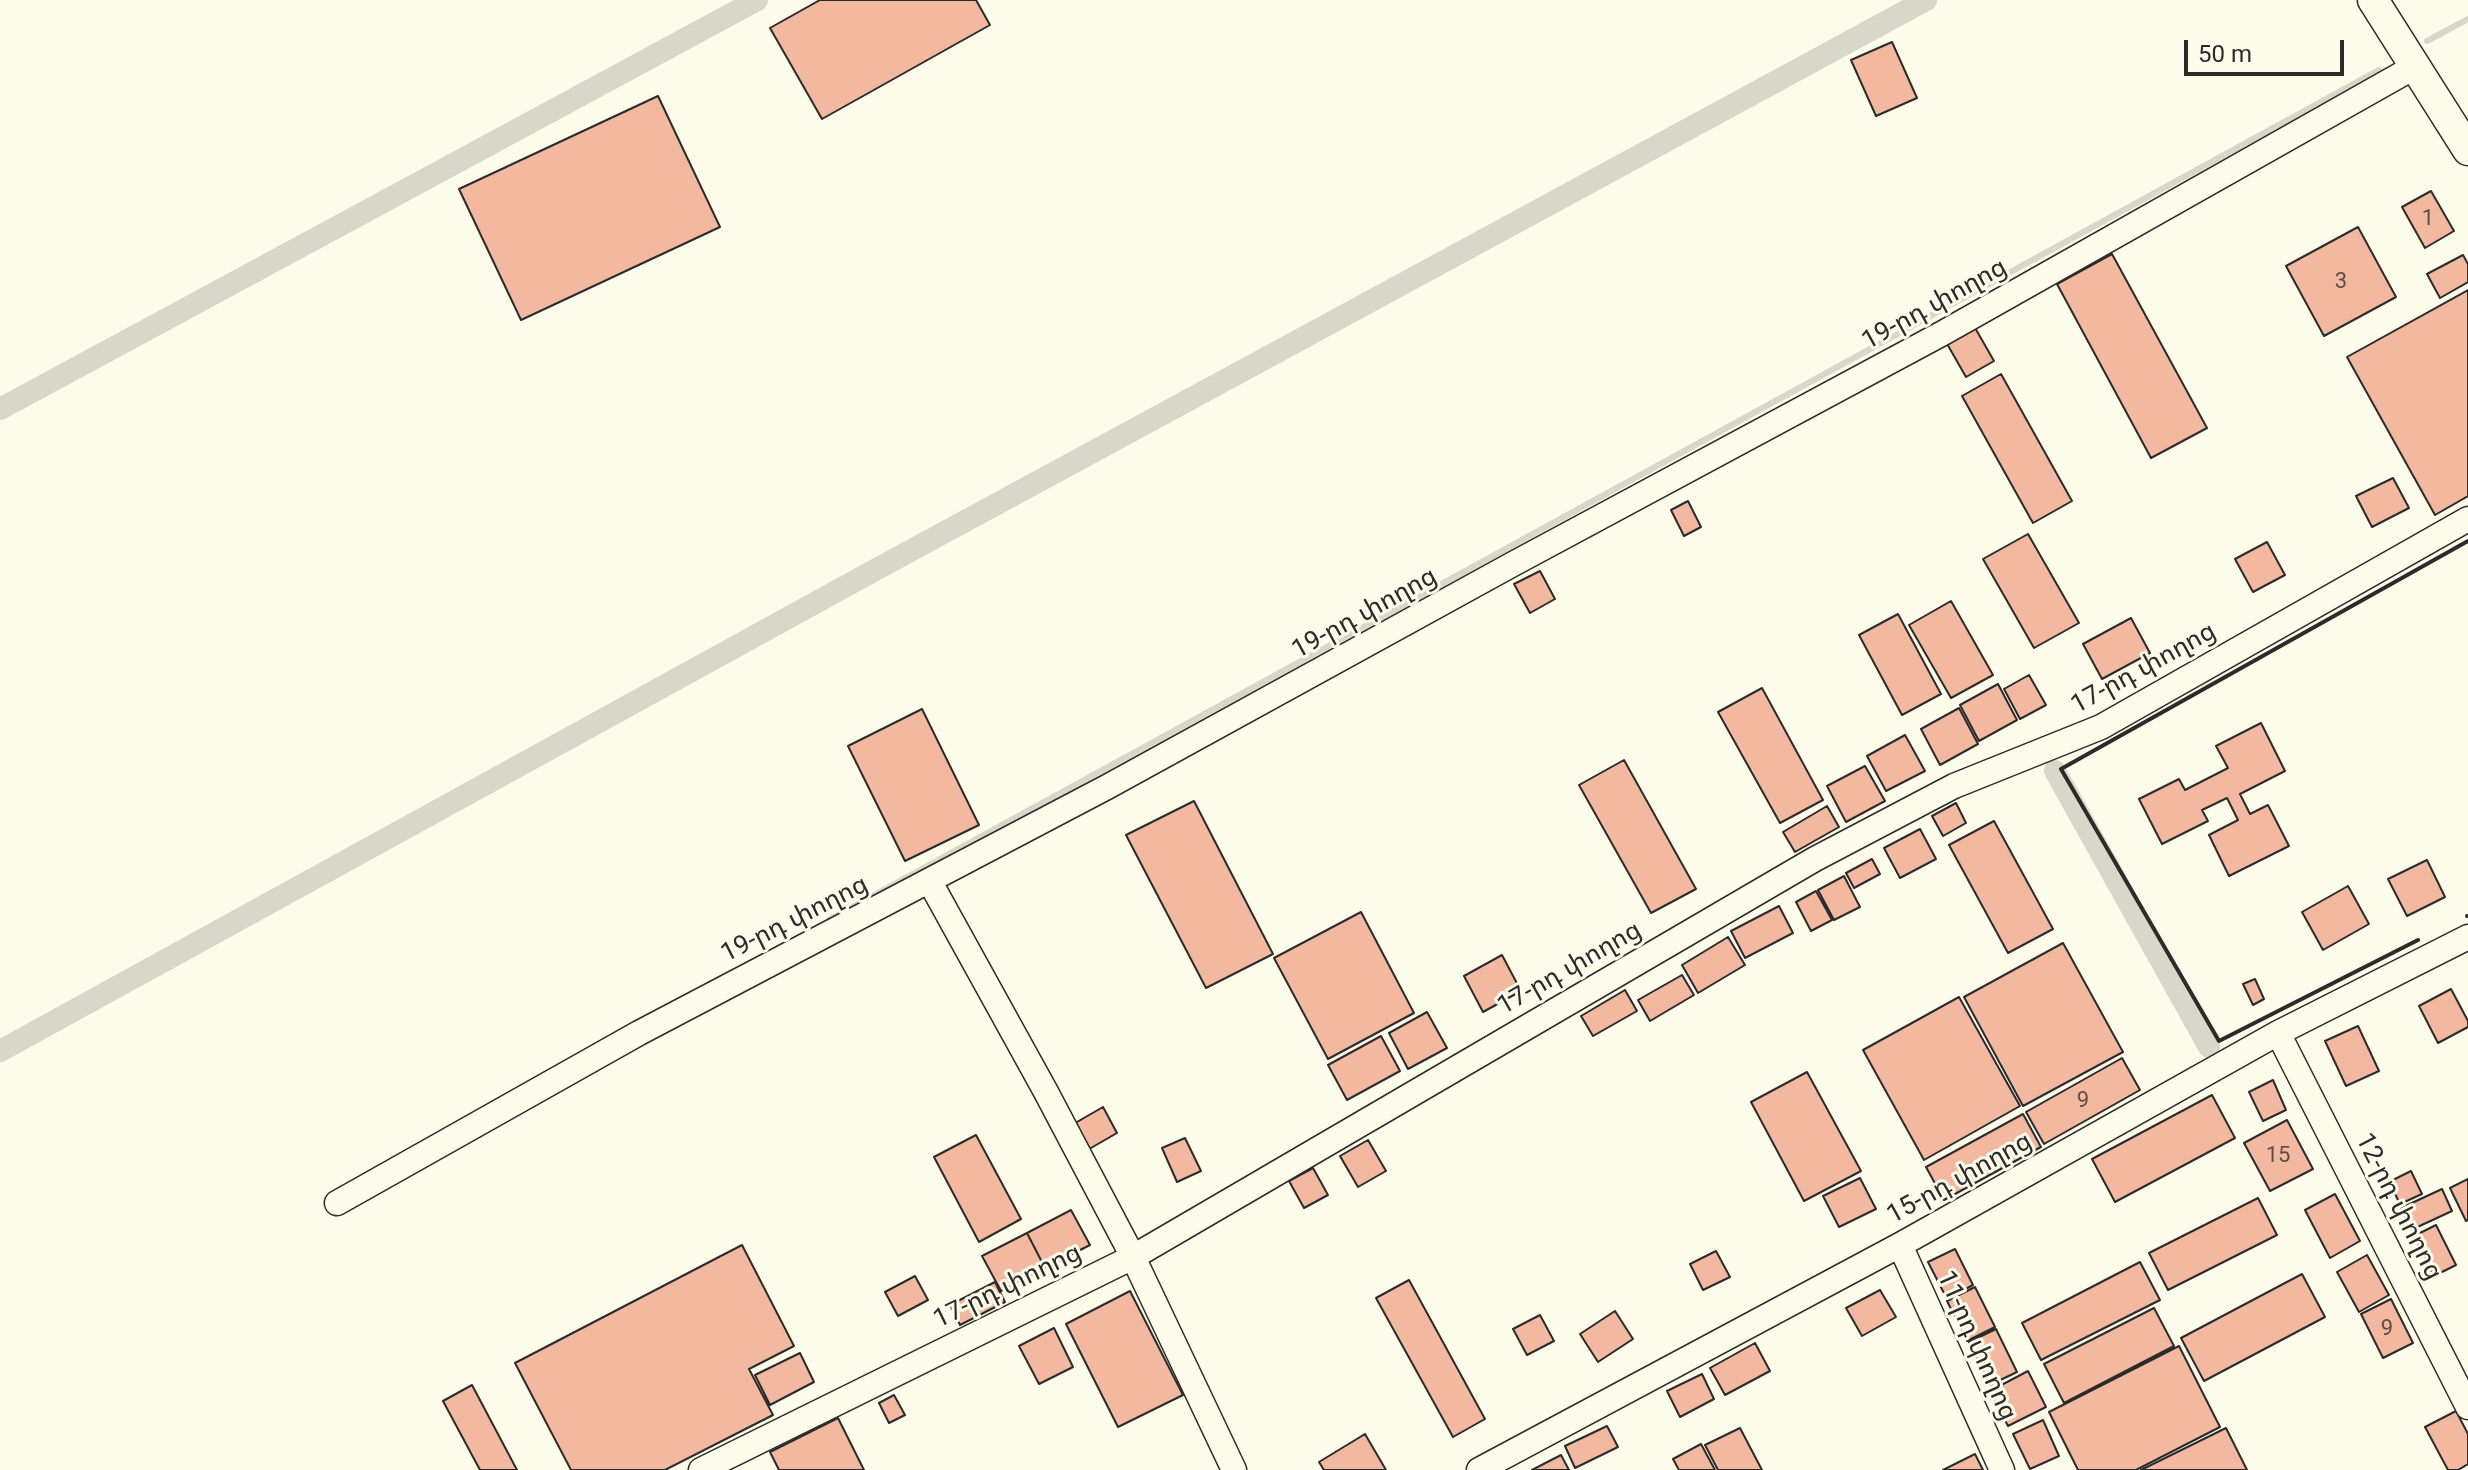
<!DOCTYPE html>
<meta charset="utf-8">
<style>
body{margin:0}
#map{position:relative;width:2468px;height:1470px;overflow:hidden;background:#fdfbea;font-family:Roboto,sans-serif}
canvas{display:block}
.scale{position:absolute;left:2184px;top:40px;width:160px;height:36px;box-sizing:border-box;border:4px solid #2b2b2b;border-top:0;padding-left:10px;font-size:24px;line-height:28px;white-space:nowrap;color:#2b2b2b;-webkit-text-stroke:6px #fdfbea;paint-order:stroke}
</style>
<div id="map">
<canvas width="2468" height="1470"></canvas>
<div class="scale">50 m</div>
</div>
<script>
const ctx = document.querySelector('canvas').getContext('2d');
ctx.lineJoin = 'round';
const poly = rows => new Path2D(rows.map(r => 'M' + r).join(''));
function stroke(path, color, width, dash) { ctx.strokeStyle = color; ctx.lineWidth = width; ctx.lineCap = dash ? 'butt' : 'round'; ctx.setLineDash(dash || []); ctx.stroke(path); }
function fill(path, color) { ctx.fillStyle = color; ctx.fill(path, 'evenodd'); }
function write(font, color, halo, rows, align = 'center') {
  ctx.font = font + ' Roboto,"Noto Sans Armenian",sans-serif'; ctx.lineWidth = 6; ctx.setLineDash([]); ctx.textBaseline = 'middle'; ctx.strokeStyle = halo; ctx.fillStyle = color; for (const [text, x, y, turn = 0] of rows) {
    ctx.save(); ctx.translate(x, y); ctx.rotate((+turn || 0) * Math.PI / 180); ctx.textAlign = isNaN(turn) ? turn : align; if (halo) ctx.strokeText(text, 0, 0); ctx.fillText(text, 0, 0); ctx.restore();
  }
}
stroke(poly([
 [2427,41,2468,19],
 [829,920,2379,70]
]), '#d8d7c9', 6);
stroke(poly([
 [0,409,757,0],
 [2055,771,2209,1047],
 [0,1051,875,570,1926,0]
]), '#d8d7c9', 22);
const building = poly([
 [820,0,976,0,990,25,822,119,770,28,820,0],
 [1892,42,1917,98,1876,116,1851,60,1892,42],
 [658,96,720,227,521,320,459,189,658,96],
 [2431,191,2454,231,2425,248,2402,207,2431,191],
 [2358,227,2396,297,2324,336,2286,266,2358,227],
 [2112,254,2207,428,2151,458,2057,284,2112,254],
 [2463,255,2468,264,2468,282,2440,298,2427,274,2463,255],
 [2468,290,2468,496,2435,515,2347,357,2468,290],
 [1974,326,1994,361,1966,377,1946,342,1974,326],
 [2001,374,2072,501,2033,523,1962,396,2001,374],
 [2393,478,2409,508,2372,527,2356,496,2393,478],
 [1688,501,1701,527,1684,536,1671,510,1688,501],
 [2028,534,2079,623,2034,648,1983,559,2028,534],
 [2267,542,2285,575,2253,592,2235,559,2267,542],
 [1540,571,1555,599,1530,613,1514,584,1540,571],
 [1951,601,1993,675,1951,698,1909,625,1951,601],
 [1898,614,1941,694,1902,715,1859,635,1898,614],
 [2131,618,2150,653,2102,679,2083,644,2131,618],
 [2029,675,2046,705,2020,719,2004,689,2029,675],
 [1998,684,2017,720,1979,741,1960,705,1998,684],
 [1762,688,1823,800,1780,823,1718,712,1762,688],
 [1959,708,1978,744,1940,765,1921,729,1959,708],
 [922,709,979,825,905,861,848,746,922,709],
 [2261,723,2285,771,2240,794,2250,814,2268,805,2289,846,2229,876,2209,835,2238,820,2227,798,2202,810,2208,821,2162,844,2139,799,2179,779,2185,790,2228,768,2216,746,2261,723],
 [1905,735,1925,771,1886,791,1867,756,1905,735],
 [1624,760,1696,889,1651,913,1579,785,1624,760],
 [1865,766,1885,801,1846,822,1827,786,1865,766],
 [1194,801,1273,954,1206,988,1126,835,1194,801],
 [1956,803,1966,823,1943,836,1932,816,1956,803],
 [1827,806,1839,827,1795,852,1783,832,1827,806],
 [1994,821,2053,929,2008,953,1949,845,1994,821],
 [1920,829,1936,859,1900,878,1884,848,1920,829],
 [1872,859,1880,874,1854,888,1846,873,1872,859],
 [2427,860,2445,897,2407,916,2388,879,2427,860],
 [1844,876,1860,907,1834,920,1818,890,1844,876],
 [2348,886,2369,924,2323,950,2302,912,2348,886],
 [1816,891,1832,920,1811,931,1796,902,1816,891],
 [1779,906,1793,933,1745,958,1731,931,1779,906],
 [1361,912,1414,1013,1328,1059,1274,958,1361,912],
 [1728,937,1745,965,1698,993,1682,965,1728,937],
 [2063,943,2123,1052,2023,1106,1964,997,2063,943],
 [1502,955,1521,991,1483,1012,1464,976,1502,955],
 [1682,975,1694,995,1650,1021,1638,1000,1682,975],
 [2255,979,2264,999,2253,1005,2243,984,2255,979],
 [2451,989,2468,1021,2468,1027,2438,1043,2419,1006,2451,989],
 [1625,990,1637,1011,1593,1036,1581,1016,1625,990],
 [1959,997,2020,1106,1924,1160,1863,1050,1959,997],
 [1427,1012,1447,1048,1408,1069,1389,1033,1427,1012],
 [2358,1026,2379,1071,2346,1086,2325,1041,2358,1026],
 [1381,1036,1400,1071,1347,1100,1328,1065,1381,1036],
 [2122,1058,2140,1090,2044,1144,2026,1112,2122,1058],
 [1807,1072,1861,1171,1804,1201,1751,1102,1807,1072],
 [2273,1080,2286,1110,2263,1121,2249,1092,2273,1080],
 [2212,1095,2235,1138,2115,1202,2092,1159,2212,1095],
 [1103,1107,1117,1133,1084,1152,1070,1126,1103,1107],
 [2023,1114,2041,1147,1944,1200,1926,1167,2023,1114],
 [2287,1120,2313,1169,2270,1191,2244,1143,2287,1120],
 [976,1135,1021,1219,979,1242,934,1157,976,1135],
 [1185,1138,1201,1171,1177,1182,1162,1148,1185,1138],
 [1368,1140,1386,1171,1358,1187,1340,1156,1368,1140],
 [1313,1168,1328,1195,1304,1208,1289,1181,1313,1168],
 [2411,1171,2422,1194,2400,1204,2389,1182,2411,1171],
 [1860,1178,1876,1209,1839,1227,1823,1196,1860,1178],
 [2468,1179,2468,1220,2466,1221,2450,1188,2468,1179],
 [2442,1189,2452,1211,2411,1230,2401,1208,2442,1189],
 [2335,1194,2360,1241,2330,1258,2305,1210,2335,1194],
 [2258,1198,2277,1235,2168,1290,2149,1253,2258,1198],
 [1071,1210,1090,1245,1045,1268,1027,1233,1071,1210],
 [2436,1225,2456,1265,2434,1276,2414,1236,2436,1225],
 [1027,1233,1045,1268,1001,1291,982,1256,1027,1233],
 [742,1245,794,1346,749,1369,773,1415,665,1470,571,1470,515,1363,742,1245],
 [1955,1249,1973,1285,1947,1299,1928,1262,1955,1249],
 [1716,1251,1730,1277,1703,1290,1690,1264,1716,1251],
 [2367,1255,2389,1295,2359,1312,2337,1272,2367,1255],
 [2140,1262,2160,1300,2041,1360,2022,1323,2140,1262],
 [2302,1274,2325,1317,2204,1381,2181,1338,2302,1274],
 [915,1276,928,1300,898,1316,885,1292,915,1276],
 [1409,1280,1485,1419,1453,1437,1376,1298,1409,1280],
 [995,1282,1005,1302,960,1325,950,1305,995,1282],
 [1975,1287,1995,1327,1967,1341,1947,1301,1975,1287],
 [1880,1290,1896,1317,1862,1336,1846,1308,1880,1290],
 [1130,1291,1183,1395,1118,1427,1066,1324,1130,1291],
 [2391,1299,2413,1343,2383,1358,2361,1314,2391,1299],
 [2154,1308,2174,1346,2064,1403,2044,1364,2154,1308],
 [1615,1311,1633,1339,1598,1362,1580,1334,1615,1311],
 [1540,1315,1554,1341,1527,1355,1513,1329,1540,1315],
 [1054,1328,1073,1367,1039,1384,1019,1346,1054,1328],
 [1996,1329,2017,1372,1990,1385,1969,1342,1996,1329],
 [1755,1343,1770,1371,1725,1395,1710,1368,1755,1343],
 [2179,1346,2220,1427,2136,1470,2078,1470,2049,1412,2179,1346],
 [800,1353,814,1382,770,1405,755,1375,800,1353],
 [2028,1371,2046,1407,2008,1426,1990,1391,2028,1371],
 [1702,1374,1714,1399,1680,1417,1667,1391,1702,1374],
 [472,1385,517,1470,480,1470,443,1401,472,1385],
 [894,1395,905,1415,889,1423,879,1403,894,1395],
 [2456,1411,2468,1434,2468,1464,2458,1470,2448,1470,2425,1427,2456,1411],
 [838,1418,864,1470,779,1470,770,1452,838,1418],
 [2043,1420,2059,1456,2030,1469,2013,1434,2043,1420],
 [1607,1426,1618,1447,1575,1468,1565,1446,1607,1426],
 [1740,1428,1762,1470,1718,1470,1705,1445,1740,1428],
 [2226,1428,2247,1470,2141,1470,2226,1428],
 [1365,1434,1386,1470,1324,1470,1319,1462,1365,1434],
 [1701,1444,1715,1470,1679,1470,1673,1459,1701,1444],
 [1975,1454,1983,1470,1943,1470,1975,1454],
 [1561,1455,1569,1470,1532,1470,1561,1455]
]);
fill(building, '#f2b8a0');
stroke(building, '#2b2b2b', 2);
const minor = poly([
 [930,882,1046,1092,1133,1257,1234,1470],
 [2278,1033,2468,1407],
 [337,1203,639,1033,1107,787,1513,564,1943,333,2416,66],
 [1900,1245,2002,1470],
 [701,1470,1133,1257,1815,859,1954,786,2101,727,2468,519],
 [1479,1470,1900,1245,2278,1033,2468,937]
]);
const major = poly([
 [2373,0,2468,150]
]);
stroke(minor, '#2b2b2b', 27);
stroke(major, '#2b2b2b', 33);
stroke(minor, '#fdfbea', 24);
stroke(major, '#fdfbea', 30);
stroke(poly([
 [2467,916,2468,916],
 [2418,940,2219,1041,2061,769,2468,541]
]), '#2b2b2b', 4);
write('22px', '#5d4e48', null, [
 ["1",2428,219],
 ["3",2341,282],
 ["9",2083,1101],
 ["15",2278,1156],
 ["9",2387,1329]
]);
write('26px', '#2b2b2b', '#fdfbea', [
 ["19-րդ փողոց",1935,305,-29],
 ["19-րդ փողոց",1365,614,-29],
 ["17-րդ փողոց",2144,669,-29],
 ["19-րդ փողոց",795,920,-27],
 ["17-րդ փողոց",1570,969,-30],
 ["15-րդ փողոց",1960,1179,-29],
 ["12-րդ փողոց",2398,1207,63],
 ["17-րդ փողոց",1008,1287,-26],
 ["11-րդ փողոց",1976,1346,66]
]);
</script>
